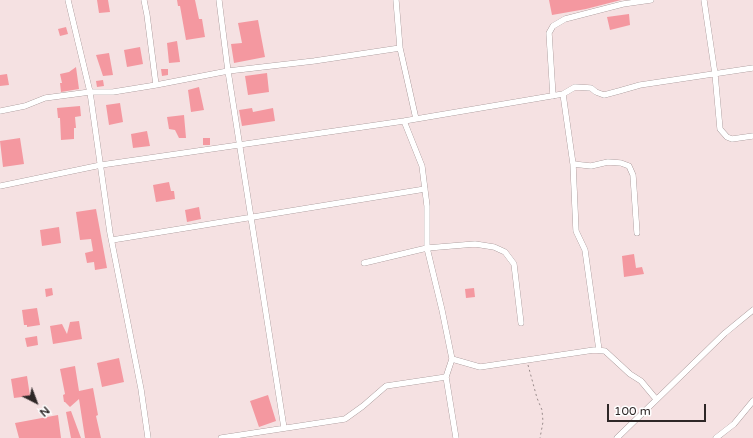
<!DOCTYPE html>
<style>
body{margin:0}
#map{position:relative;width:753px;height:438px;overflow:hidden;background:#f5e1e2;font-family:"Varela Round",sans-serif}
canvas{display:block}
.north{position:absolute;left:16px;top:382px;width:40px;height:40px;-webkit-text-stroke:3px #fff;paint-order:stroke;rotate:138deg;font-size:11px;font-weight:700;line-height:16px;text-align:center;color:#2e2727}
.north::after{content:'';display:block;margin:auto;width:14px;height:18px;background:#2e2727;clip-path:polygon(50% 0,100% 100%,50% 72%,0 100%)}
.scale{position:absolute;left:607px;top:404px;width:99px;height:18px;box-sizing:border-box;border:2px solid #2e2727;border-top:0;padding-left:5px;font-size:12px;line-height:14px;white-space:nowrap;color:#2e2727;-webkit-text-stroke:3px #fff;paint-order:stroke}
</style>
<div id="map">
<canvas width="753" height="438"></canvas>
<div class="north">N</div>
<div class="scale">100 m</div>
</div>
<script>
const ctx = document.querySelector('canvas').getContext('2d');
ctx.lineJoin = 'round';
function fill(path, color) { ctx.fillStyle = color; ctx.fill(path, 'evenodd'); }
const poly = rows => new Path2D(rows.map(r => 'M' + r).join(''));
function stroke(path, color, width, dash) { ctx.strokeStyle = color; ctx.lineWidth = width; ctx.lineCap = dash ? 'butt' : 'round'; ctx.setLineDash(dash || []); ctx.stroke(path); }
fill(poly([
 [97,0,108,0,110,12,99,13],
 [177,0,195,0,199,19,202,19,205,37,186,40,180,6,178,6],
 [549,0,621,0,586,9,552,15],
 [629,14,630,25,610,30,607,17],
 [258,20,265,57,234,63,231,44,242,43,238,23],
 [66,27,68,34,60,36,58,29],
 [177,41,180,62,169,63,167,43],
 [140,47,143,64,127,67,124,50],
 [109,53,113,75,103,76,96,55],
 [76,67,79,89,61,92,60,83,62,83,60,74,69,72],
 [161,69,168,69,168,75,162,76],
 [267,73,269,92,248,95,245,76],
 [7,74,9,85,0,86,0,75],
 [103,80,104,86,97,87,96,81],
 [199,87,204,110,191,112,188,90],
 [120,103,123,122,109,125,106,105],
 [80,106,81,116,75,117,76,128,74,128,74,139,61,140,60,118,58,118,57,108],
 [252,108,253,112,273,108,275,121,242,126,239,110],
 [184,115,186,138,179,138,175,130,169,129,167,117],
 [147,131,150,146,133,148,131,134],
 [20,138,24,164,3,167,0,141],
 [203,138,210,138,210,145,203,145],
 [169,182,171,191,174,191,175,199,156,202,153,185],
 [199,207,201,219,187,222,185,210],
 [96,209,107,268,95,270,94,262,87,263,85,253,93,251,91,239,80,240,76,212],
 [59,227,61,243,42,246,40,230],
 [634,254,636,268,642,267,644,274,624,277,622,256],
 [52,288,53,295,46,297,45,289],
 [474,288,475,297,466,298,465,289],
 [37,308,40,325,27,327,27,325,24,325,22,310],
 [79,321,82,339,53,344,50,326,62,324,67,334,70,322],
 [37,336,38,345,27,347,25,338],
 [119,358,124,382,102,387,97,363],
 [75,366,79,391,93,388,98,415,96,416,101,438,85,438,79,399,70,407,65,402,64,402,63,395,65,394,60,369],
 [27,376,30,396,14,398,11,379],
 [268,395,276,421,259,427,250,401],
 [71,411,81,438,71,438,66,412],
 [58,415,61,438,19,438,15,423]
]), '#f498a0');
const minor = poly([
 [144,0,147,15,156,85],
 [219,0,228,71,284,428],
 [704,0,715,74,720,129,727,137,732,139,753,136],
 [400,48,416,119],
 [563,94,573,164,576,231,585,250,599,350],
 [553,96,549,33,553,26,565,19,623,4,651,0],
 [0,111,25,106,45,98,90,92,68,0],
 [573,164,591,166,608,162,621,163,629,166,633,175,637,233],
 [0,186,101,165,404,121,563,94,575,87,591,88,596,92,604,95,619,91,640,85,753,68],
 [112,240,425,189],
 [364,263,427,248,475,244,494,247,505,252,514,264,521,323],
 [452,359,480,367,594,350,605,351,630,374,641,381,656,399],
 [446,377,456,438],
 [148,438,141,389,110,233,90,92,113,92,156,85,228,71,314,61,400,48,396,0],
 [221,438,345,419,363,406,386,386,446,377,452,359,442,310,427,248,427,206,422,166,404,121],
 [617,438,725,333,753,310],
 [716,438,734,424,753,401]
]);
stroke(minor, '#907e7f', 6);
stroke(poly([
 [528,365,537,398,542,410,543,422,540,438]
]), '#988a8a', 1, [2, 3]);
stroke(minor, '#fff', 5.5);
</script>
